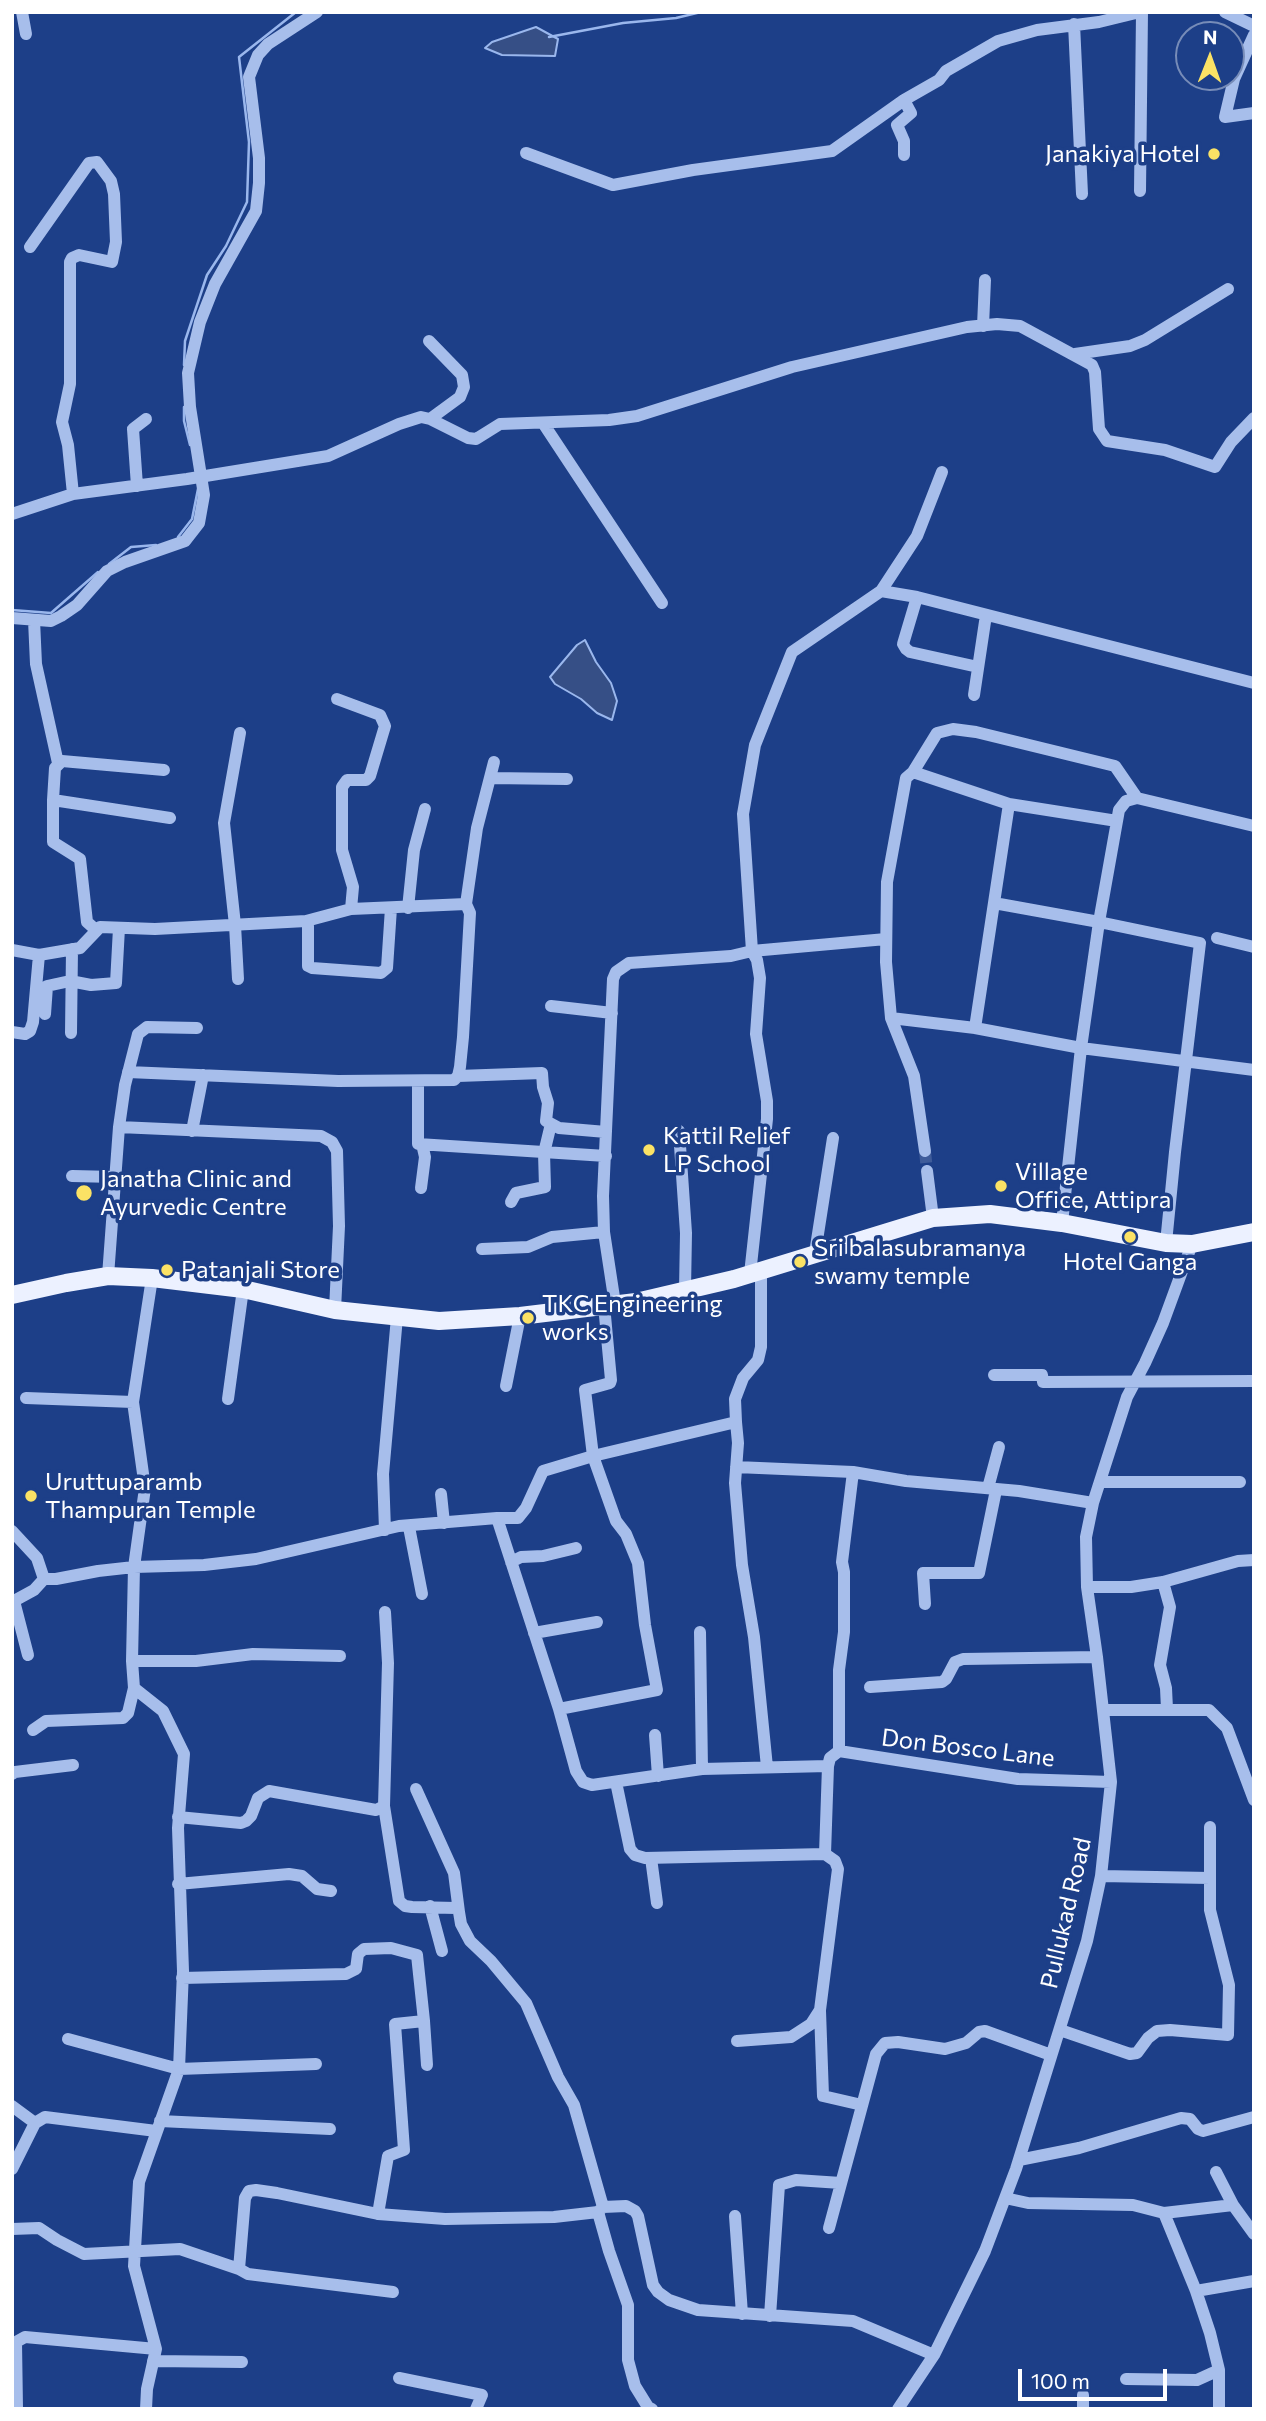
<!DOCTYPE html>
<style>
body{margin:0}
#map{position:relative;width:1266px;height:2421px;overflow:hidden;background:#1d3f88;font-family:Commissioner,sans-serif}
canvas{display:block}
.frame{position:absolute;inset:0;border:14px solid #fff;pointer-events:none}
.north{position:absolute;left:1175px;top:21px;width:70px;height:70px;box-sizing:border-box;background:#1d3f88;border:2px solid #778cb8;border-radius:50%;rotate:1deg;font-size:19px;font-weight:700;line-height:28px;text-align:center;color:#fff}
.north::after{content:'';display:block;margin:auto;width:24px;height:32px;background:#fbe265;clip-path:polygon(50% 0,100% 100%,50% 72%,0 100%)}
.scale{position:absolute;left:1018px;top:2369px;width:149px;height:32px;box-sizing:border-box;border:4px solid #fff;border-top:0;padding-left:9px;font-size:21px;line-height:24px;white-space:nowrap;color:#fff;-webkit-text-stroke:5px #1d3f88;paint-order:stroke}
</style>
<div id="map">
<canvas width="1266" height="2421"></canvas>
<div class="frame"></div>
<div class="north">N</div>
<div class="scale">100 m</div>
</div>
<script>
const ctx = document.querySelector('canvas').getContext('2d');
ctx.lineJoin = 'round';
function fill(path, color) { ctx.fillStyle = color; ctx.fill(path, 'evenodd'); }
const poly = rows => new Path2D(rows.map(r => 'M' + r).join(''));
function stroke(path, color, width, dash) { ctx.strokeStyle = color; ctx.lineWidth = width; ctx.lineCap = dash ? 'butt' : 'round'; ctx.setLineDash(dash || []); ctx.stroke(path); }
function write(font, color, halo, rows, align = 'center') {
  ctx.font = font + ' Commissioner,sans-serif'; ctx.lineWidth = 7; ctx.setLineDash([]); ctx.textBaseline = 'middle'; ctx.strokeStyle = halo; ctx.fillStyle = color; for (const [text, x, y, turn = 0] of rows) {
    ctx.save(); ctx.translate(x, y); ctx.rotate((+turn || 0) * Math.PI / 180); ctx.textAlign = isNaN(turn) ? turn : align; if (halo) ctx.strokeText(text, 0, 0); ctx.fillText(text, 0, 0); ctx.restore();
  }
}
const water = poly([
 [536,27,558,39,555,56,502,55,485,48,492,42,536,27],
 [585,640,596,662,611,683,617,701,612,720,597,713,581,699,555,684,550,677,577,645,585,640]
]);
fill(water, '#364f86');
stroke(water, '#9ab7ed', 2);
stroke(poly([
 [549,37,623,23,676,18,701,12],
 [184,365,185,341,207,275,226,246,247,202,249,142,239,57,296,12],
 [184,407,184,421,190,445],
 [178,537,192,519,198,489],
 [109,564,131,547,156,545],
 [12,610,51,613,98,572]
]), '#9ab7ed', 2.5);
stroke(poly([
 [925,1151,927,1171]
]), '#3f5c9a', 12, [12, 6]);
stroke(poly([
 [22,12,26,34],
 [1225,12,1254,26],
 [1074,24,1082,194],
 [1254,35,1234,79,1225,117,1254,113],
 [526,153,613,185,693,170,832,151,904,100,939,80,946,71,998,41,1037,30,1099,22,1140,12],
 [904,155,904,141,897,125,911,113,904,100],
 [1140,191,1142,12],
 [983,326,985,280],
 [429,341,462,375,464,387,460,397,430,419],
 [1075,354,1130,346,1145,340,1228,289],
 [543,423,662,603],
 [137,486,133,429,146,419],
 [73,494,187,479,328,456,399,424,421,417,430,419,468,438,476,439,500,424,609,420,637,416,792,367,967,327,997,324,1020,326,1092,365,1095,372,1099,429,1107,441,1165,450,1215,467,1231,442,1254,418],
 [12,514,73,494,68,445,62,422,70,384,70,262,72,258,79,255,112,262,116,242,114,194,111,181,97,162,89,163,30,247],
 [881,591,917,536,942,472],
 [917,597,903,644,906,649,910,652,978,667],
 [12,618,51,621,61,616,77,605,107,571,125,562,185,541,199,523,204,495,190,407,188,373,200,322,215,284,256,211,259,183,259,158,249,77,258,55,268,44,317,12],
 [34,620,36,664,58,763],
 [974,695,986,615],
 [337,699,380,715,385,726,370,776,366,780,347,780,342,787,342,850,353,887,351,909,466,904,477,828,494,762],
 [164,770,62,761,55,768,53,800,170,818],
 [913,772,937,733,953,729,976,732,1115,766,1137,798],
 [490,778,567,779],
 [53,800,53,842,80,859,87,922,96,930],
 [994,903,1099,922,1119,810,1126,801,1137,798,1254,826],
 [408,908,414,850,425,809],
 [306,921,308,923,308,966,312,968,381,973,387,968,391,908],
 [1217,938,1254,947],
 [886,939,752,951,743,814,755,745,792,652,881,591,917,597,1254,683],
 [12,950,39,955,80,948,100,927,155,929,306,921,351,909],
 [238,979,235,925,224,823,240,733],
 [551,1006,612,1013],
 [45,1014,47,986,70,981,91,985,116,983,119,928],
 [891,1018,975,1028,1081,1048,1254,1070],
 [975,1028,1009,804],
 [12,1032,25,1034,30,1031,33,1022,39,955],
 [71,1033,72,949],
 [128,1072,338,1081,454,1080,458,1076,460,1067,463,1037,470,913,466,904],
 [458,1076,542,1073,543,1087,548,1103,546,1121,559,1128,606,1132],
 [418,1081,418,1144,606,1156],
 [119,1127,321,1136,332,1142,337,1151,339,1226,335,1310],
 [192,1131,203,1075],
 [679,1131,686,1233,685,1290],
 [925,1151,914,1076,891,1018,886,962,887,882,906,778,913,772,1009,804,1117,821],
 [927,1171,933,1218],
 [72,1176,115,1177],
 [421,1188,425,1157,422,1144],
 [511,1202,516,1193,545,1187,544,1153,551,1124],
 [1062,1223,1081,1048,1099,922,1200,943,1175,1152,1166,1243],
 [482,1249,528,1247,552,1237,604,1232],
 [815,1253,833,1138],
 [108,1276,119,1127,125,1085,138,1034,147,1027,197,1028],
 [615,1304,604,1232,603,1196,613,979,616,972,629,963,731,956,752,951,757,960,760,978,756,1034,767,1101,767,1119,750,1274],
 [994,1375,1042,1375,1043,1382,1254,1381],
 [506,1386,520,1316],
 [26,1398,133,1402],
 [228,1399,243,1289],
 [736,1422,738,1443,735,1483,742,1565,754,1637,767,1767],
 [736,1467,853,1472,906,1481,1019,1491,1093,1503],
 [1100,1482,1240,1482],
 [988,1488,999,1447],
 [441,1494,444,1523],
 [409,1527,422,1594],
 [385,1530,383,1474,397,1317],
 [12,1531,37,1558,44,1579,56,1579,98,1571,134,1567,204,1565,256,1559,399,1526,497,1518],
 [511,1562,521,1557,543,1556,576,1548],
 [1163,1582,1170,1607,1160,1665,1166,1688,1167,1709],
 [1087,1587,1131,1587,1163,1582,1238,1561,1254,1560],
 [14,1601,28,1655],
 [12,1602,34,1590,44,1579],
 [925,1604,923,1573,979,1573,996,1490],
 [700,1632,702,1769],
 [534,1633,597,1622],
 [132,1661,196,1661,253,1654,340,1656],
 [870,1687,942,1682,946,1679,955,1662,963,1659,1097,1657],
 [559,1709,657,1690,645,1625,638,1563,626,1534,616,1521,593,1456,585,1390,610,1383,611,1380,604,1305],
 [1103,1710,1209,1710,1227,1728,1254,1800],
 [33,1730,46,1721,123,1718,128,1713,134,1688],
 [655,1735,658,1776],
 [839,1751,839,1670,844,1632,844,1572,842,1562,853,1472],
 [828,1766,830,1758,839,1751,1018,1779,1111,1782],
 [12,1774,15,1772,73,1765],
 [616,1782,630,1849,635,1855,645,1858,825,1854,828,1766,702,1769,592,1785,583,1782,576,1771,559,1709,497,1518,518,1518,526,1508,543,1471,593,1456,736,1422,735,1399,743,1378,758,1360,761,1347,761,1271],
 [416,1789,454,1873,459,1912],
 [384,1806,399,1901,405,1906,412,1907,456,1908,459,1912,461,1924,470,1941,491,1961,526,2003,558,2077,574,2105,603,2207],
 [178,1817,241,1823,246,1821,251,1816,258,1798,269,1791,376,1810,384,1806,388,1663,385,1612],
 [651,1858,657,1903],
 [1210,1878,1210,1827],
 [178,1884,289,1874,302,1876,317,1889,331,1891],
 [430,1906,442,1951],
 [182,1978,346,1974,356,1969,358,1954,364,1949,391,1948,417,1955,424,2021,395,2024,404,2150,388,2156,378,2214,445,2219,554,2217,598,2212,603,2207,626,2206,635,2211,638,2216,653,2285,658,2292,669,2300,698,2310,853,2321,934,2355],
 [820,2011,823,2096,862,2105],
 [424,2021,427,2065],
 [1060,2030,1130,2054,1137,2053,1148,2038,1157,2031,1170,2030,1228,2035,1229,1985,1210,1910,1210,1878,1101,1876],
 [68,2039,179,2069,316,2064],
 [737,2041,791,2037,811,2024,820,2010,838,1869,835,1861,825,1854],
 [12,2106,35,2123],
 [160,2121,330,2129],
 [1019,2160,1079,2148,1181,2118,1190,2119,1198,2129,1203,2131,1254,2117],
 [12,2169,35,2123,45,2117,156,2131],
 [1216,2172,1233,2205,1254,2234],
 [1005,2198,1028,2203,1133,2205,1164,2213,1196,2291,1210,2333,1219,2370,1219,2409],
 [598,2212,609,2251,628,2305,628,2360,635,2386,648,2407,652,2409],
 [1164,2213,1233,2205],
 [378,2214,277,2193,256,2190,249,2191,245,2198,239,2269,248,2274,393,2292],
 [735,2216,742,2314],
 [829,2228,876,2054,885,2043,898,2042,945,2049,966,2043,979,2032,985,2031,1051,2055],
 [12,2229,39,2228,57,2240,84,2254,180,2249,239,2269],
 [1196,2291,1254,2281],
 [770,2316,779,2185,796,2180,841,2183],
 [153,2361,242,2362],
 [399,2378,482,2395,476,2409],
 [1126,2379,1197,2380,1219,2370],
 [1083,2395,1083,2409],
 [17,2408,16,2342,25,2337,156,2349],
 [146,2409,147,2389,156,2349,134,2266,139,2182,179,2069,183,1971,178,1828,184,1754,163,1711,134,1688,132,1661,134,1567,145,1488,133,1402,152,1278],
 [898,2409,934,2355,985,2251,1016,2169,1087,1941,1101,1876,1111,1782,1097,1657,1087,1587,1086,1537,1093,1503,1127,1397,1145,1363,1163,1323,1192,1244]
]), '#a7beeb', 12);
stroke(poly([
 [12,1295,66,1283,108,1276,152,1278,243,1289,335,1310,439,1321,520,1316,636,1302,734,1279,933,1218,990,1214,1062,1223,1166,1243,1192,1244,1254,1232]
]), '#ecf1ff', 18);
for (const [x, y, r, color] of [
 [1214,154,7,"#fbe265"],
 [649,1150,7,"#fbe265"],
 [1001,1186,7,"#fbe265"],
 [84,1193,9,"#fbe265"],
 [1130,1237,7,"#fbe265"],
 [800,1262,7,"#fbe265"],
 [167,1270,7,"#fbe265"],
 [528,1318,7,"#fbe265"],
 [31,1496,7,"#fbe265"]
]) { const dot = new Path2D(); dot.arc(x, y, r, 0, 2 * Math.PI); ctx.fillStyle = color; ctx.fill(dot); stroke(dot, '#1d3f88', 2.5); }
write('24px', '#fff', '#1d3f88', [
 ["Janakiya Hotel",1200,154,"right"],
 ["Kattil Relief",663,1136],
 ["LP School",663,1164],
 ["Village",1015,1172],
 ["Office, Attipra",1015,1200],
 ["Janatha Clinic and",100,1179],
 ["Ayurvedic Centre",100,1207],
 ["Sri balasubramanya",814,1248],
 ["swamy temple",814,1276],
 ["Hotel Ganga",1130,1262,"center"],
 ["Patanjali Store",181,1270],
 ["TKC Engineering",542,1304],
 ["works",542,1332],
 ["Uruttuparamb",45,1482],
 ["Thampuran Temple",45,1510]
], 'left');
write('24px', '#fff', '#1d3f88', [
 ["Don Bosco Lane",968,1748,7],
 ["Pullukad Road",1066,1913,-77]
]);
</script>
